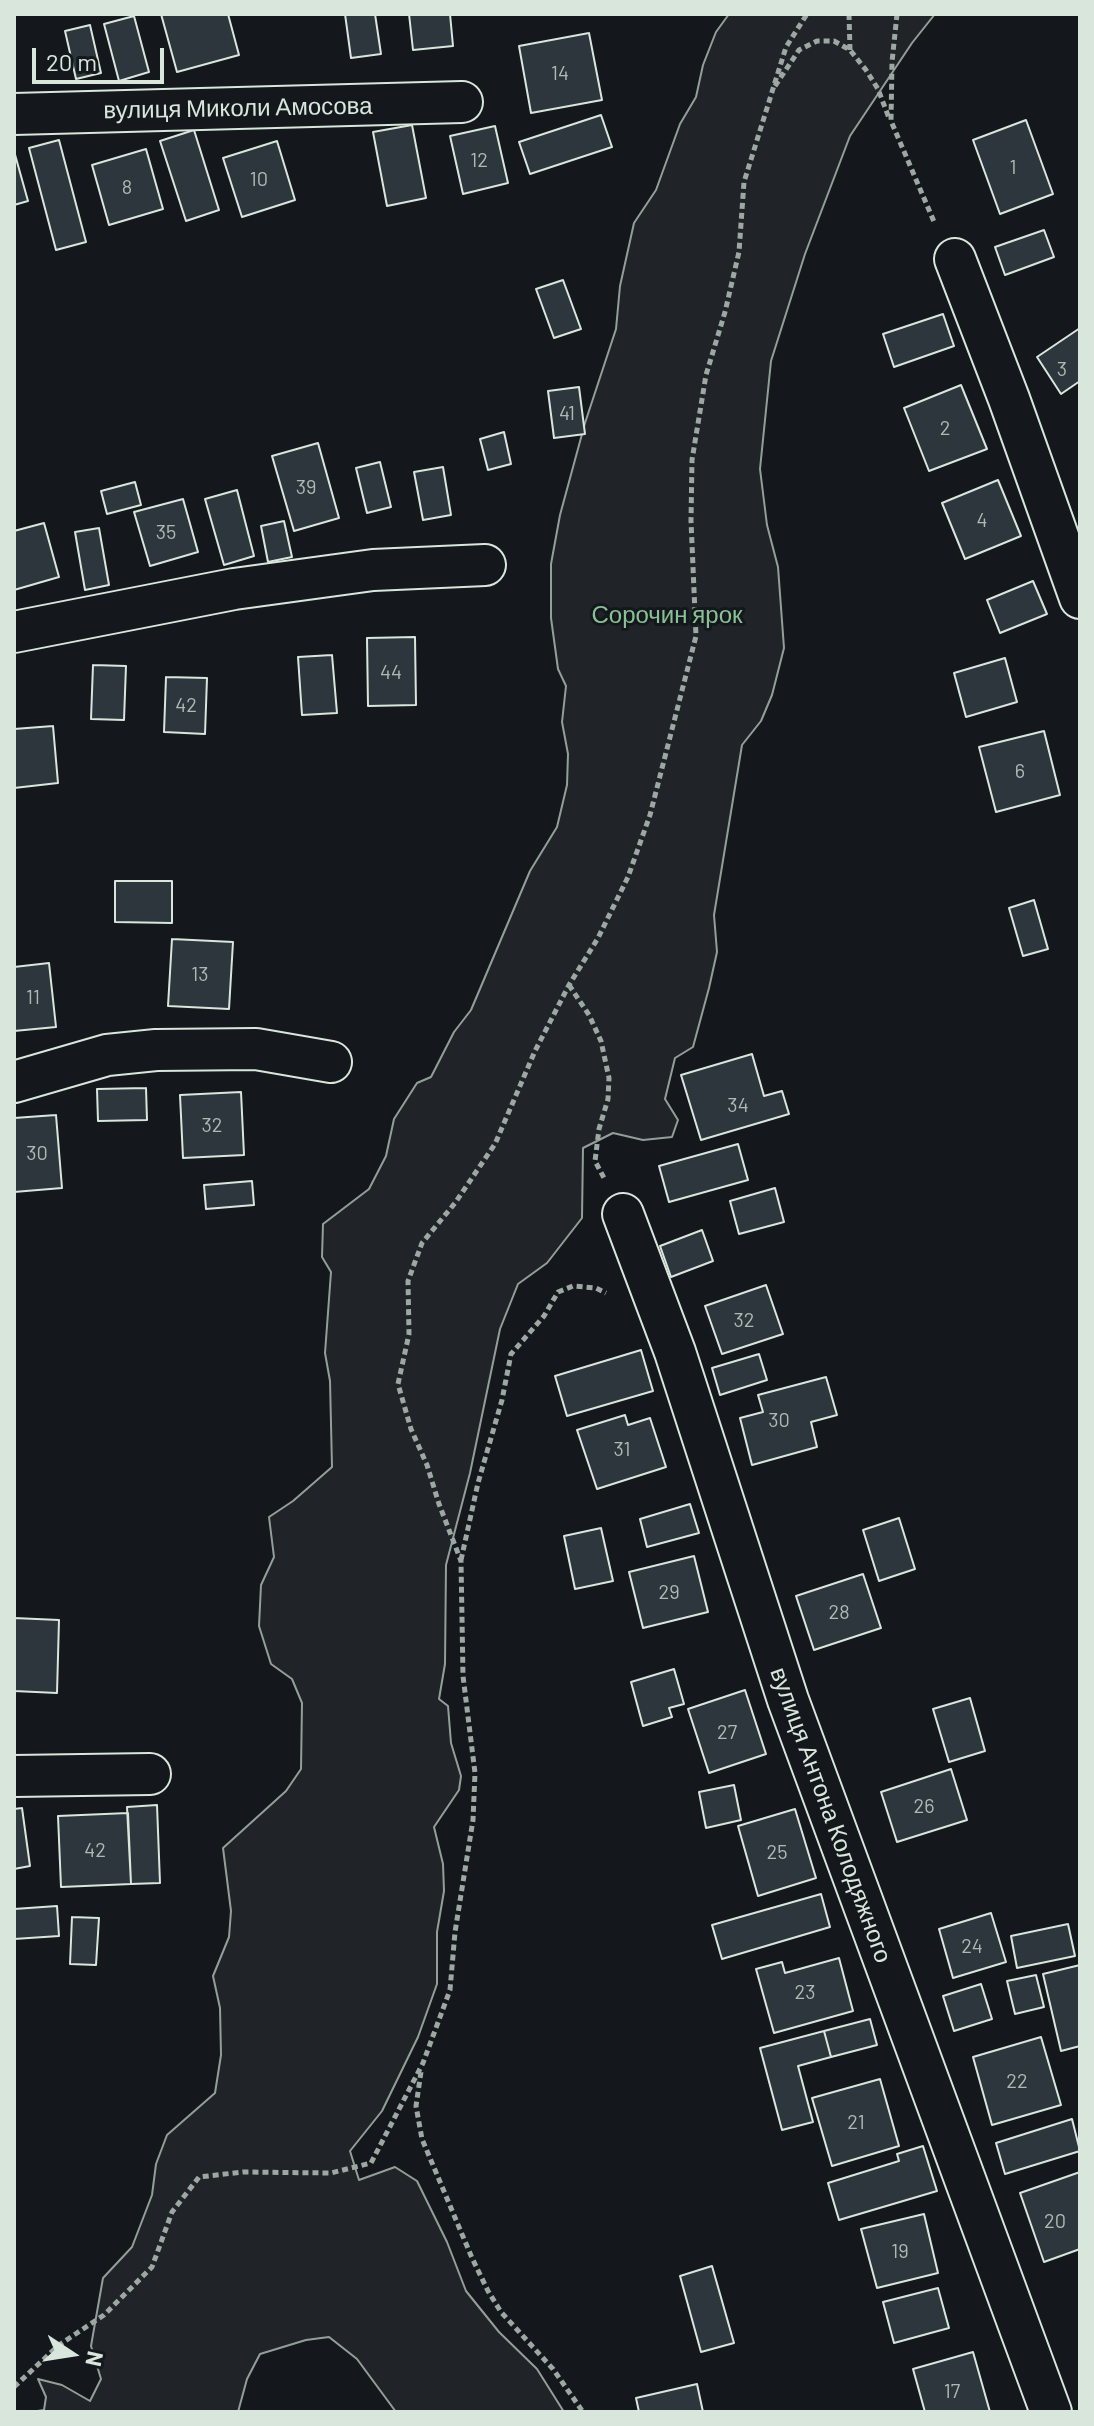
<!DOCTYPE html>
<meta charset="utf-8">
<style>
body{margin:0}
#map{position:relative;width:1094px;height:2426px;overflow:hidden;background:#14181c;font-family:Barlow,sans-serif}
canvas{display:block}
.frame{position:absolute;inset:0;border:16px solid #d8e6dc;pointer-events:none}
.north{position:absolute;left:32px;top:2314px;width:80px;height:80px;-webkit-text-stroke:6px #14181c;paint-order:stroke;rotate:102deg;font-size:22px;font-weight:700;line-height:32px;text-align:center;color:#d8e6dc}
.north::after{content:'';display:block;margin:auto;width:28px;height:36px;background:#d8e6dc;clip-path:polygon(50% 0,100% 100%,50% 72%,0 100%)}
.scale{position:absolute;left:32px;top:48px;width:132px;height:36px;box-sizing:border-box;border:4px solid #d8e6dc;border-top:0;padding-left:10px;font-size:24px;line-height:28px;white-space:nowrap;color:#d8e6dc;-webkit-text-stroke:6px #14181c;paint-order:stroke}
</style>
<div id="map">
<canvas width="1094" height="2426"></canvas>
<div class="frame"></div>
<div class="north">N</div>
<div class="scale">20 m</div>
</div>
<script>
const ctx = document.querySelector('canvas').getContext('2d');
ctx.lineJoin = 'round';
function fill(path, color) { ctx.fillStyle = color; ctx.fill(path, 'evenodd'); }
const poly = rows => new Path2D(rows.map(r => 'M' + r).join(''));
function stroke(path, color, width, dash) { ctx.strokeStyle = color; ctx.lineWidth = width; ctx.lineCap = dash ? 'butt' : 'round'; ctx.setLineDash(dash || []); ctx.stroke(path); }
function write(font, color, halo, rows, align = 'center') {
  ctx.font = font + ' Barlow,sans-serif'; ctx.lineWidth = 6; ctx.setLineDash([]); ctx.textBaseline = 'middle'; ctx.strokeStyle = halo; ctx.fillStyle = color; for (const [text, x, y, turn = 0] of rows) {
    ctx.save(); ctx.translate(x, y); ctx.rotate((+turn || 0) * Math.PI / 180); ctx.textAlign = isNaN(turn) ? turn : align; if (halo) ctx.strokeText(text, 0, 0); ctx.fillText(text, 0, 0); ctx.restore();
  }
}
const green = poly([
 [729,14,935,14,912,43,850,136,805,254,771,361,760,469,767,525,778,567,784,648,772,695,761,721,742,745,714,915,717,952,709,988,693,1047,675,1058,665,1099,678,1120,672,1137,643,1140,613,1133,583,1148,582,1218,547,1263,518,1284,500,1329,470,1473,446,1565,445,1664,439,1699,448,1706,451,1743,461,1776,459,1790,434,1827,443,1864,444,1891,437,1932,437,1984,418,2037,382,2111,350,2151,359,2180,395,2167,417,2181,447,2242,466,2291,499,2332,537,2369,564,2412,396,2412,357,2359,329,2337,306,2340,260,2354,247,2379,238,2412,31,2412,44,2410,46,2397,38,2379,62,2385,90,2401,101,2379,91,2346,103,2278,132,2247,152,2195,156,2164,167,2135,215,2093,221,2055,220,2008,213,1976,229,1937,231,1911,223,1848,286,1791,301,1769,302,1703,292,1679,271,1664,259,1626,261,1585,274,1557,269,1517,293,1501,332,1467,330,1381,325,1353,331,1272,322,1257,323,1224,369,1189,386,1156,394,1119,417,1083,431,1077,454,1032,471,1010,530,871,557,827,567,785,568,754,562,722,566,686,558,669,551,618,551,564,560,515,585,423,616,329,620,286,634,223,656,190,680,124,696,97,703,65,716,32,729,14]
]);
fill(green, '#202428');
stroke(green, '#939e99', 2);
const building = poly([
 [161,14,228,14,239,55,177,72,161,14],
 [345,14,375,14,381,54,351,58,345,14],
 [409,14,450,14,453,46,413,50,409,14],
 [134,16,149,72,119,81,104,24,134,16],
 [90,25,101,73,76,79,65,31,90,25],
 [589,33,602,100,531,113,519,46,589,33],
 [601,115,612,147,530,174,519,142,601,115],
 [1026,120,1053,194,1000,214,973,140,1026,120],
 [412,125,426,198,387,206,373,132,412,125],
 [495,126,508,183,463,194,450,136,495,126],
 [194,130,219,210,186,221,160,141,194,130],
 [59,140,86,242,56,250,29,148,59,140],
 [277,141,295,200,242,217,223,158,277,141],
 [146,149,163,209,109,225,92,165,146,149],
 [14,151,28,201,14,205,14,151],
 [1044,230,1054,257,1005,275,995,247,1044,230],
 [563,280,581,329,554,338,536,289,563,280],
 [943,314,954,346,894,367,883,334,943,314],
 [1080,328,1080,381,1061,394,1037,357,1080,328],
 [961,385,987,449,929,471,904,408,961,385],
 [579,387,585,434,554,438,548,391,579,387],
 [504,432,511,464,488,470,480,439,504,432],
 [318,443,339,518,294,531,272,456,318,443],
 [380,462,391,507,367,513,356,468,380,462],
 [443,467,451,515,423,520,414,472,443,467],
 [998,480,1021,536,965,559,942,503,998,480],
 [135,482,141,505,107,514,101,491,135,482],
 [237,490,254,556,224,565,205,499,237,490],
 [183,499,198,552,150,566,134,512,183,499],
 [284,521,292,557,268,562,261,526,284,521],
 [44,523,59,577,14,590,14,531,44,523],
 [99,528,109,585,85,590,75,532,99,528],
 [1033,581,1047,614,1000,633,987,600,1033,581],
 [415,637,416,705,368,706,367,638,415,637],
 [332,655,337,713,302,715,298,657,332,655],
 [1005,658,1017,702,966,717,954,673,1005,658],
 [93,665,126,666,124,720,91,719,93,665],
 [166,677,207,678,205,734,164,732,166,677],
 [53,726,58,783,14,788,14,729,53,726],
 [1044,731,1060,795,996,812,979,747,1044,731],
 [115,881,172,881,172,923,115,922,115,881],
 [1034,900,1048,949,1023,956,1009,908,1034,900],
 [172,939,233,942,229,1009,168,1006,172,939],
 [49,963,56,1027,14,1031,14,967,49,963],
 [752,1054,764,1096,782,1091,789,1114,701,1140,681,1075,752,1054],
 [146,1088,147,1120,98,1121,97,1089,146,1088],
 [241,1092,244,1155,183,1158,180,1095,241,1092],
 [56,1115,62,1188,14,1192,14,1118,56,1115],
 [738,1144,748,1180,669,1202,659,1166,738,1144],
 [252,1181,254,1205,206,1209,204,1185,252,1181],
 [775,1188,784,1222,739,1234,730,1201,775,1188],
 [702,1230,713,1261,671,1277,660,1246,702,1230],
 [766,1285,783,1334,722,1354,705,1306,766,1285],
 [641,1350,653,1391,567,1416,555,1376,641,1350],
 [759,1354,767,1380,720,1395,712,1368,759,1354],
 [826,1377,837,1415,811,1422,817,1447,752,1465,740,1418,763,1412,758,1395,826,1377],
 [625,1415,628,1425,650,1418,666,1467,597,1489,577,1430,625,1415],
 [690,1504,699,1533,647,1547,640,1519,690,1504],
 [899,1518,915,1569,879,1581,863,1530,899,1518],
 [601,1528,613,1581,575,1589,564,1536,601,1528],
 [694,1556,708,1612,643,1628,629,1572,694,1556],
 [863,1574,881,1628,814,1650,796,1596,863,1574],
 [14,1618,59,1620,57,1693,14,1691,14,1618],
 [674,1669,684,1704,669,1708,672,1717,643,1726,631,1682,674,1669],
 [745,1690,766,1754,709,1773,688,1709,745,1690],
 [970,1698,985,1751,949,1762,933,1709,970,1698],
 [951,1769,967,1820,897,1842,881,1792,951,1769],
 [734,1785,741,1820,706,1828,699,1792,734,1785],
 [157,1805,160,1883,131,1884,127,1807,157,1805],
 [22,1808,30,1866,14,1869,14,1809,22,1808],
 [795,1809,816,1878,758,1896,738,1826,795,1809],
 [128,1813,131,1884,61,1887,58,1816,128,1813],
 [821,1894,830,1927,722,1959,712,1925,821,1894],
 [57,1906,59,1936,14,1939,14,1909,57,1906],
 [991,1913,1006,1962,953,1978,939,1929,991,1913],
 [72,1917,99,1918,96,1965,70,1964,72,1917],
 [1068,1924,1075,1956,1017,1968,1011,1936,1068,1924],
 [839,1958,853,2011,774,2033,756,1969,782,1962,785,1973,839,1958],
 [1080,1965,1080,2046,1061,2051,1043,1974,1080,1965],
 [1036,1975,1044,2007,1015,2014,1007,1981,1036,1975],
 [981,1984,992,2019,954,2031,943,1996,981,1984],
 [870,2019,877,2045,831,2057,824,2031,870,2019],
 [824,2031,831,2057,798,2066,813,2122,782,2130,760,2048,824,2031],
 [1041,2037,1061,2105,992,2125,973,2057,1041,2037],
 [880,2079,899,2146,832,2166,812,2098,880,2079],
 [1072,2119,1080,2151,1005,2174,996,2143,1072,2119],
 [923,2146,937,2191,839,2220,828,2183,899,2161,897,2154,923,2146],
 [1080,2172,1080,2249,1044,2262,1020,2193,1080,2172],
 [924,2214,938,2273,877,2288,861,2229,924,2214],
 [712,2266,734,2343,701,2352,680,2276,712,2266],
 [938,2288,949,2328,894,2343,883,2302,938,2288],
 [973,2352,990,2412,925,2412,913,2369,973,2352],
 [697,2384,703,2412,639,2412,636,2398,697,2384]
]);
fill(building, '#2c363c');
stroke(building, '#d8e6dc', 2);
const minor = poly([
 [14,114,462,102],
 [955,259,1009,399,1080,598],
 [14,632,234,589,373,570,485,565],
 [14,1082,107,1055,156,1050,256,1049,331,1062],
 [623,1214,675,1352,788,1700,1051,2412],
 [14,1776,150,1774]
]);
stroke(minor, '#d8e6dc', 44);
stroke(poly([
 [849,14,850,50],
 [897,14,892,62,891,121,935,224],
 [775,86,799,50,817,41,834,41,850,50,866,70,878,89,889,118],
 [569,985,589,1015,601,1041,609,1078,608,1099,599,1129,595,1161,604,1178],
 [461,1560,478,1483,502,1400,511,1354,544,1316,558,1292,573,1286,596,1288,606,1293],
 [421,2072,416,2106,422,2139,472,2258,488,2291,501,2312,553,2369,583,2412],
 [14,2387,59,2345,104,2315,152,2267,172,2212,199,2177,243,2172,331,2173,371,2163,423,2063,450,1990,455,1932,473,1820,475,1773,463,1676,461,1561,439,1504,427,1465,411,1429,398,1384,409,1334,408,1281,422,1243,455,1203,495,1144,535,1051,569,985,598,938,628,877,650,815,696,636,691,521,692,460,706,375,725,312,739,252,744,182,786,47,807,14]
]), '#9da8a2', 5, [6, 4]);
stroke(minor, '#14181c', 40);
write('20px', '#adbab4', null, [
 ["14",560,73],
 ["12",479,160],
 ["1",1013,167],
 ["10",259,179],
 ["8",127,187],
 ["3",1062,369],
 ["41",567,413],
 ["2",945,428],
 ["39",306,487],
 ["4",982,520],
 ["35",166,532],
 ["44",391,672],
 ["42",186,705],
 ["6",1020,771],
 ["13",200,974],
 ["11",33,997],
 ["34",738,1105],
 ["32",212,1125],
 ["30",37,1153],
 ["32",744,1320],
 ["30",779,1420],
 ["31",622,1449],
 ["29",669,1592],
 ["28",839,1612],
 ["27",727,1732],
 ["26",924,1806],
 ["42",95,1850],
 ["25",777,1852],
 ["24",972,1946],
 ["23",805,1992],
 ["22",1017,2081],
 ["21",856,2122],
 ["20",1055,2221],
 ["19",900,2251],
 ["17",952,2391]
]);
write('24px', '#d8e6dc', '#14181c', [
 ["вулиця Миколи Амосова",238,108,-1],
 ["вулиця Антона Колодяжного",831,1815,70]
]);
write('24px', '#8ac095', '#14181c', [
 ["Сорочин ярок",667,615]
]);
</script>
